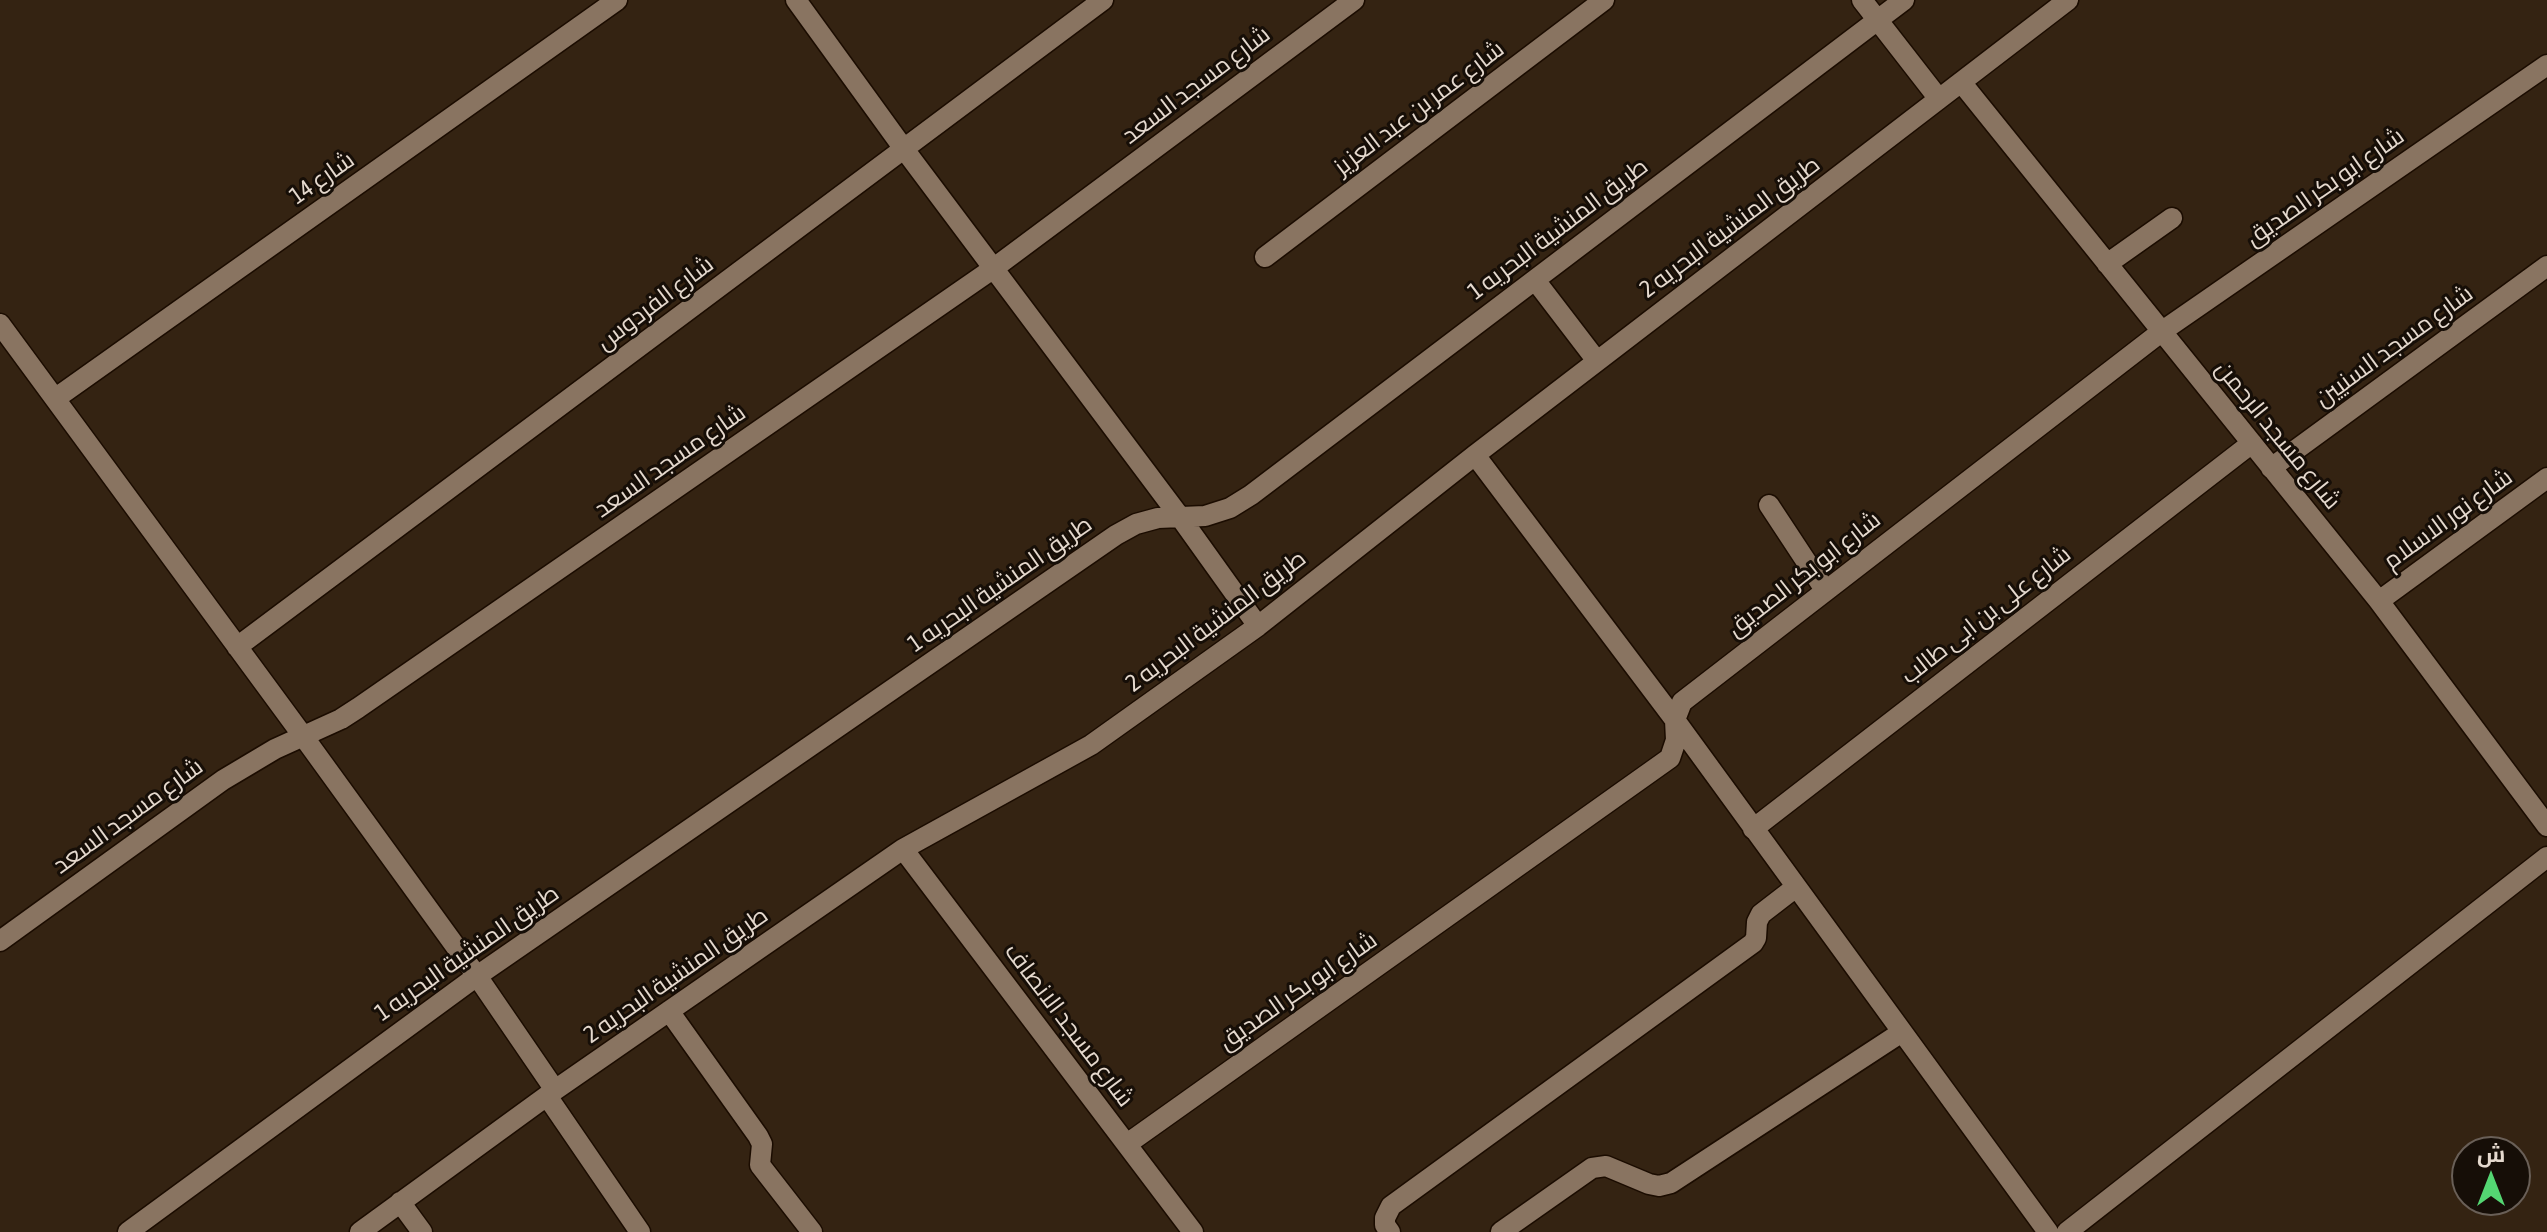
<!DOCTYPE html>
<meta charset="utf-8">
<style>
body{margin:0}
#map{position:relative;width:2547px;height:1232px;overflow:hidden;background:#342312;font-family:"Asap Condensed",Cairo,sans-serif}
canvas{display:block}
.north{position:absolute;left:2451px;top:1136px;width:80px;height:80px;box-sizing:border-box;background:#160e07;border:2px solid #695f57;border-radius:50%;rotate:0deg;font-size:22px;font-weight:700;line-height:32px;text-align:center;color:#e5d9ce}
.north::after{content:'';display:block;margin:auto;width:28px;height:36px;background:#54d672;clip-path:polygon(50% 0,100% 100%,50% 72%,0 100%)}
</style>
<div id="map">
<canvas width="2547" height="1232"></canvas>
<div class="north">ش</div>
</div>
<script>
const ctx = document.querySelector('canvas').getContext('2d');
ctx.lineJoin = 'round';
const poly = rows => new Path2D(rows.map(r => 'M' + r).join(''));
function stroke(path, color, width, dash) { ctx.strokeStyle = color; ctx.lineWidth = width; ctx.lineCap = dash ? 'butt' : 'round'; ctx.setLineDash(dash || []); ctx.stroke(path); }
function write(font, color, halo, rows, align = 'center') {
  ctx.font = font + ' "Asap Condensed",Cairo,sans-serif'; ctx.lineWidth = 6; ctx.setLineDash([]); ctx.textBaseline = 'middle'; ctx.strokeStyle = halo; ctx.fillStyle = color; for (const [text, x, y, turn = 0] of rows) {
    ctx.save(); ctx.translate(x, y); ctx.rotate((+turn || 0) * Math.PI / 180); ctx.textAlign = isNaN(turn) ? turn : align; if (halo) ctx.strokeText(text, 0, 0); ctx.fillText(text, 0, 0); ctx.restore();
  }
}
const minor = poly([
 [796,0,904,149,1180,517,1258,626],
 [1862,0,1939,99],
 [1961,82,2379,601,2547,826],
 [1265,257,1604,0],
 [2107,264,2172,218],
 [1535,280,1597,361],
 [0,324,303,736,477,976,555,1090],
 [56,398,617,0],
 [1475,455,1675,720,2048,1232],
 [2271,468,2547,266],
 [1769,505,1825,590],
 [2379,601,2547,478],
 [237,647,1103,0],
 [1753,829,2252,443],
 [903,849,1193,1232],
 [0,941,223,780,275,749,341,719,358,708,994,268,1354,0],
 [669,1011,758,1136,762,1144,760,1165,812,1232],
 [547,1096,640,1232],
 [1127,1144,1670,758,1676,740,1675,720,1682,702,2161,332,2547,65],
 [400,1202,422,1232],
 [128,1232,477,976,1116,535,1136,524,1158,518,1205,516,1230,508,1251,495,1904,0],
 [360,1232,555,1090,903,849,1091,745,1258,626,1475,455,2068,0],
 [1390,1232,1385,1225,1385,1218,1391,1206,1753,943,1756,938,1757,922,1761,914,1796,887],
 [1501,1232,1592,1168,1606,1166,1649,1184,1659,1186,1671,1183,1902,1032],
 [2067,1232,2547,857]
]);
stroke(minor, '#1b0c00', 23);
stroke(minor, '#897461', 20);
write('24px', '#e5d9ce', '#160e07', [
 ["شارع مسجد السعد",1196,85,-37],
 ["شارع عمر بن عبد العزيز",1419,108,-37],
 ["شارع 14",322,178,-35],
 ["شارع ابو بكر الصديق",2325,187,-35],
 ["طريق المنشية البحريه 2",1730,227,-37],
 ["طريق المنشية البحريه 1",1558,229,-37],
 ["شارع الفردوس",655,303,-37],
 ["شارع مسجد السنيين",2394,346,-36],
 ["شارع مسجد الرحمن",2278,435,51],
 ["شارع مسجد السعد",670,461,-35],
 ["شارع نور الاسلام",2448,519,-36],
 ["شارع ابو بكر الصديق",1804,574,-38],
 ["طريق المنشية البحريه 1",1000,584,-35],
 ["شارع على بن ابى طالب",1986,615,-38],
 ["طريق المنشية البحريه 2",1216,621,-37],
 ["شارع مسجد السعد",128,816,-36],
 ["طريق المنشية البحريه 1",467,953,-35],
 ["طريق المنشية البحريه 2",676,975,-35],
 ["شارع ابو بكر الصديق",1298,991,-35],
 ["شارع مسجد الانصاف",1069,1025,53]
]);
</script>
